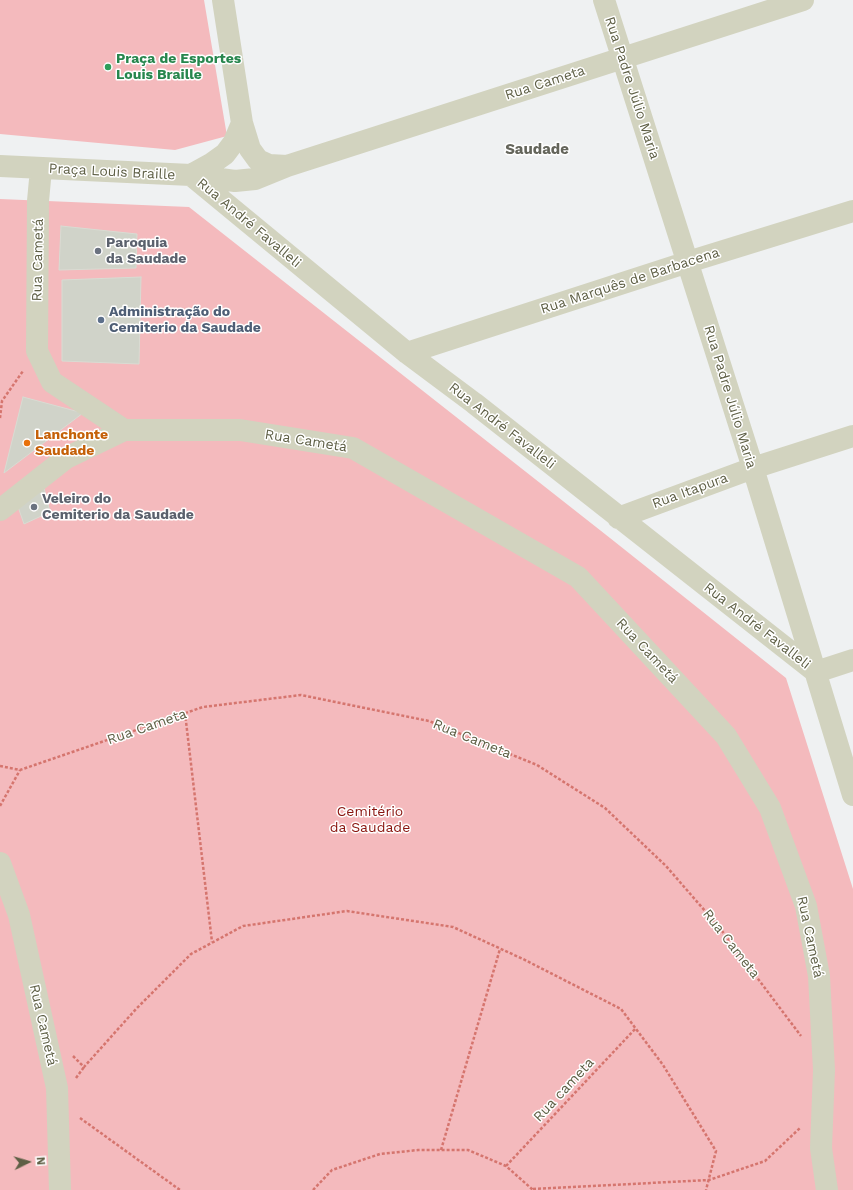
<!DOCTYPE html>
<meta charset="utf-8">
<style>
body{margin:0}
#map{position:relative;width:853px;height:1190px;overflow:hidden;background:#eff1f2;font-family:"Work Sans",sans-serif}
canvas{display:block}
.north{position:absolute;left:8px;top:1142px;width:40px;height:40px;-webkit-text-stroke:3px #fff;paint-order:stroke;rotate:85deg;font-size:11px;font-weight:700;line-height:16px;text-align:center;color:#5e5f45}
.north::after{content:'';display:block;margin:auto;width:14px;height:18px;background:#5e5f45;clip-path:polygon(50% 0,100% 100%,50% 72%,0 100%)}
</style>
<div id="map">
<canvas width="853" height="1190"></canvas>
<div class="north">N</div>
</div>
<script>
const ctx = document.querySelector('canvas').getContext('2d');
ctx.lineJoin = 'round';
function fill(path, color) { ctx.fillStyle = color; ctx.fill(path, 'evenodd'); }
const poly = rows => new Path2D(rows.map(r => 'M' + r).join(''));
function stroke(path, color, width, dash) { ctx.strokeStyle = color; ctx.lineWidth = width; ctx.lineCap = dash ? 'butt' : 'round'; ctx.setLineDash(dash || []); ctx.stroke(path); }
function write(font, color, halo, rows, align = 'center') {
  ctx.font = font + ' "Work Sans",sans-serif'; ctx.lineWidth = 3; ctx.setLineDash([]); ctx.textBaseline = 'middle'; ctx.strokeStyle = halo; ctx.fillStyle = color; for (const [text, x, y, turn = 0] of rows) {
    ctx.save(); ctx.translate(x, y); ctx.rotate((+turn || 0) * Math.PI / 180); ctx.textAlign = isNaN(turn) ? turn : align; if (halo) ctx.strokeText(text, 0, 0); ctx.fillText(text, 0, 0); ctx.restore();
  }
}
fill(poly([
 [0,0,204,0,227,136,175,150,0,134],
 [0,199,189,207,610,538,786,678,853,889,853,1190,0,1190]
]), '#f4babd');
const building = poly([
 [61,226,137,234,136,268,59,270,61,226],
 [141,277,139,364,62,361,62,280,141,277],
 [23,397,83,413,4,473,23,397],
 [42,480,50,512,24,524,16,501,42,480]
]);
fill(building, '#d0d3c9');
stroke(building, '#d9dcd3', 1);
stroke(poly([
 [0,418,2,401,23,371],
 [185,713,212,942],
 [0,766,20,770,203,707,301,695,429,721,537,765,605,808,666,866,719,927,801,1036],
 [0,806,20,770],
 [73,1056,84,1067,136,1009,191,954,243,926,347,911,453,927,523,959,621,1009,663,1065,716,1151,706,1190],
 [76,1078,84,1067],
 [80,1118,180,1190],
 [441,1150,500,949],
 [506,1166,636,1028],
 [533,1189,709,1180,765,1161,800,1128],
 [313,1190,332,1170,380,1154,418,1150,468,1150,506,1166,533,1190]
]), '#d5756e', 2.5, [3, 2]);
stroke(poly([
 [604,0,753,468,853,795],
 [242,123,250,149,258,160,269,165,287,166],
 [0,166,191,175,211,164,225,154,234,142,242,123,223,0],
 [41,169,38,201,37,351,52,382,124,430],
 [191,175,407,353,474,403,816,672,853,660],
 [191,175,235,181,255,179,287,166,803,0],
 [407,353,688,262,853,211],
 [0,510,66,458,124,430,240,430,353,448,578,577,726,736,770,808,806,906,819,976,824,1070,821,1148,827,1190],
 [618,518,753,468,853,436],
 [0,863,19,915,57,1088,60,1190]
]), '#d2d3bf', 22);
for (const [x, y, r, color] of [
 [108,67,4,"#2e9e5b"],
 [98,251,4,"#6b7280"],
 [101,320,4,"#5c6f8a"],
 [27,443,4,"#e8710a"],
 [34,507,4,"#6b7280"]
]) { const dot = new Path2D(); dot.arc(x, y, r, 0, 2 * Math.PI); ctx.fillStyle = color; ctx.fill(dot); stroke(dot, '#fff', 1.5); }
write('bold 14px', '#27864d', '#fff', [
 ["Praça de Esportes",116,59],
 ["Louis Braille",116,75]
], 'left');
write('14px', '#5e5f45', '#fff', [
 ["Rua Cameta",545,83,-18],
 ["Rua Padre Júlio Maria",632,88,72],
 ["Praça Louis Braille",112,172,3],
 ["Rua André Favalleli",249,223,40],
 ["Rua Cametá",38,260,-89],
 ["Rua Marquês de Barbacena",630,281,-18],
 ["Rua Padre Júlio Maria",730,397,73],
 ["Rua André Favalleli",502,426,38],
 ["Rua Cametá",306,441,9],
 ["Rua Itapura",690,491,-20],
 ["Rua André Favalleli",757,626,38],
 ["Rua Cametá",647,651,47],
 ["Rua Cameta",147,727,-19],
 ["Rua Cameta",472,739,22],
 ["Rua Cametá",810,937,78],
 ["Rua Cameta",731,944,52],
 ["Rua Cametá",43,1025,77],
 ["Rua cameta",564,1090,-47]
]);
write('bold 14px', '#5b616d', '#fff', [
 ["Paroquia",106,243],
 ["da Saudade",106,259],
 ["Veleiro do",42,499],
 ["Cemiterio da Saudade",42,515]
], 'left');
write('bold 14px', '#4e5e75', '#fff', [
 ["Administração do",109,312],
 ["Cemiterio da Saudade",109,328]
], 'left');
write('bold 14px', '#c56008', '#fff', [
 ["Lanchonte",35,435],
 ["Saudade",35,451]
], 'left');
write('14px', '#89140e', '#fff', [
 ["Cemitério",370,812],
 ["da Saudade",370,828]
]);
write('bold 15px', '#64655b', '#fff', [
 ["Saudade",537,150]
]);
</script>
